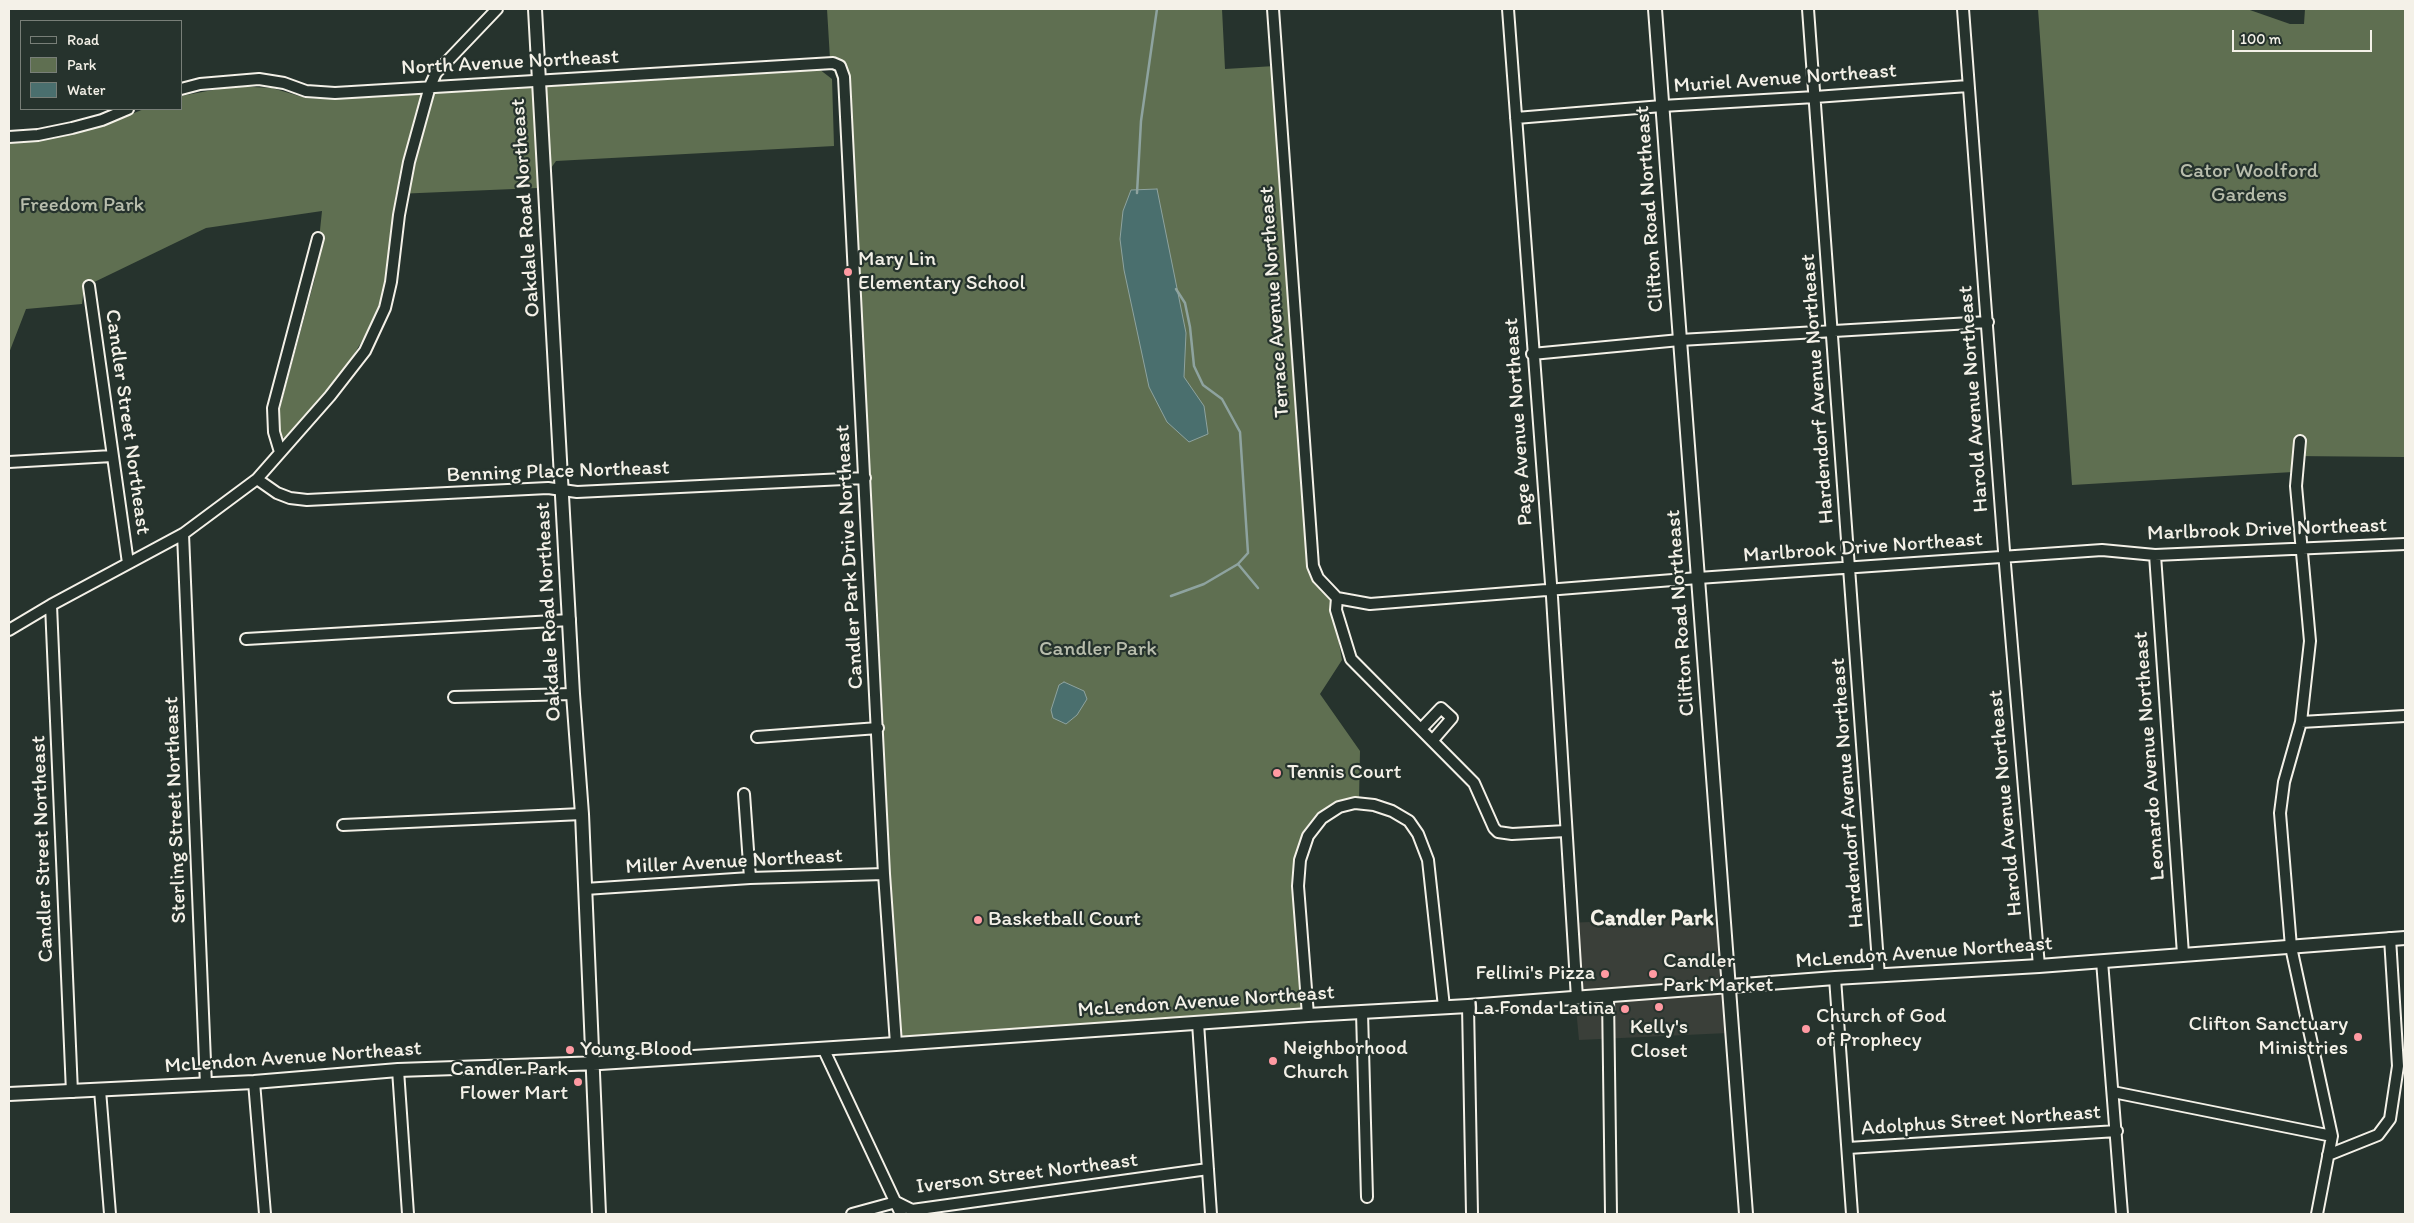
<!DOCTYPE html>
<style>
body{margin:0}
#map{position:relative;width:2414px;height:1223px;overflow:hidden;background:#26332d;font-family:Itim,sans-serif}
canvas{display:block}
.frame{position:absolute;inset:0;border:10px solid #f4f1e8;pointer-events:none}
.legend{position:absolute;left:20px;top:20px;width:162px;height:90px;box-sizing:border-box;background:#26332d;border:1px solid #787f78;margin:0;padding:6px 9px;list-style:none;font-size:15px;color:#f4f1e8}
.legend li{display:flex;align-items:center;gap:10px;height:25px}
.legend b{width:25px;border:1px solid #787f78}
.scale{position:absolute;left:2232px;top:30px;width:140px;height:22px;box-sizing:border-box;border:2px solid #f4f1e8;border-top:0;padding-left:6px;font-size:15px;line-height:18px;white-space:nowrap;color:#f4f1e8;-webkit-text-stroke:4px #26332d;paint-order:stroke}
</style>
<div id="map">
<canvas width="2414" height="1223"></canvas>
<div class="frame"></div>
<ul class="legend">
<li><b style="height:6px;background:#26332d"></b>Road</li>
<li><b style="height:14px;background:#5f6f51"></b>Park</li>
<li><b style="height:14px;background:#4a6f6e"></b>Water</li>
</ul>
<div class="scale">100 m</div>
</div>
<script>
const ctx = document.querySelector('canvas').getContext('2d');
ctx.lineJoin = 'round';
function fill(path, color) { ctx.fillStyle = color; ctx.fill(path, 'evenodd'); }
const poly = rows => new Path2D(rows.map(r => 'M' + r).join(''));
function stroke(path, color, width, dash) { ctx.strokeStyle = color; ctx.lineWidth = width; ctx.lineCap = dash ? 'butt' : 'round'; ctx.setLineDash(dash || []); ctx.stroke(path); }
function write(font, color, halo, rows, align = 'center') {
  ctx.font = font + ' Itim,sans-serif'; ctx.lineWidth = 4.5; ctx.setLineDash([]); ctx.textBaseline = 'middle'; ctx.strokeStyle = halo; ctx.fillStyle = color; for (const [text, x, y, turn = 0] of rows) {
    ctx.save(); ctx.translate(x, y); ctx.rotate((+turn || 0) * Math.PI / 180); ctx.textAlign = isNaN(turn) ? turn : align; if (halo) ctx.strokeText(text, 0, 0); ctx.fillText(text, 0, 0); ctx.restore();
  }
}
fill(poly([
 [1716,916,1728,1033,1579,1040,1568,923]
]), '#3a3f39');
fill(poly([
 [827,9,1222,9,1225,69,1275,66,1311,568,1332,603,1342,660,1320,694,1360,751,1359,800,1323,813,1296,866,1306,1011,893,1041,840,88,830,59],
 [2038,9,2247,9,2290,24,2304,24,2305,9,2405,9,2405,457,2292,456,2293,472,2072,485],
 [819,69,832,79,834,146,556,161,537,188,396,194,387,291,373,322,346,368,291,435,285,439,280,435,277,424,279,411,315,278,322,211,206,228,84,287,82,304,26,309,9,353,9,143,38,141,68,135,102,126,144,109,181,109,181,96,234,86,272,88,306,98,333,99,534,85]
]), '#5f6f51');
const water = poly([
 [1157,189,1186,333,1184,377,1204,406,1208,434,1189,442,1167,422,1149,387,1124,270,1120,239,1123,211,1131,190,1157,189],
 [1064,682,1084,691,1087,699,1077,715,1066,724,1053,718,1051,710,1059,685,1064,682]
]);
fill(water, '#4a6f6e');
stroke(water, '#8ea39f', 1);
stroke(poly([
 [1137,193,1141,121,1157,9],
 [1238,564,1258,588],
 [1171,596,1204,584,1238,564,1248,553,1240,432,1222,399,1203,385,1194,366,1190,327,1185,303,1176,289]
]), '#8ea39f', 2.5);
const minor = poly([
 [1273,9,1313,566,1318,578,1337,598,1370,604,1698,578,2102,550,2155,555,2405,544],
 [1508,9,1552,597,1577,998],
 [1808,9,1879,976],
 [1963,9,2005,564,2039,966],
 [181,89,200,84,259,79,284,83,306,91,335,93,833,63,840,66,844,77,884,874,896,1044],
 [1516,118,1662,106,1815,97,1968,86],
 [9,137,38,135,72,128,102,120,128,109],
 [89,286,128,563],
 [1532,354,1680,340,1988,322],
 [2300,441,2296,486,2310,641,2301,722,2284,782,2280,813,2291,947,2332,1136,2317,1214],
 [280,452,274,432,273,408,318,238],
 [9,462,112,456],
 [257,479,277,493,290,498,307,500,548,488,577,492,865,478],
 [183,534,206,1085],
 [2155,555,2183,954],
 [1337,598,1336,610,1351,659,1474,783,1494,828,1498,832,1512,834,1566,831],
 [51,605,72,1092],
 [9,630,51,605,183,534,257,479,330,396,365,351,385,308,391,282,399,215,409,162,430,86,436,73,497,9],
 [246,639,570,620],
 [454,697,573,694],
 [2301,722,2405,716],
 [1421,729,1441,708,1452,718,1433,740],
 [757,737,878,728],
 [744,794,750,878],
 [343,825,582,814],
 [585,889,750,878,884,874],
 [2102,961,2122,1214],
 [1835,978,1852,1214],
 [1608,996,1611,1214],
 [1468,1006,1472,1214],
 [1362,1012,1367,1197],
 [1308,1015,1298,886,1300,860,1308,836,1322,818,1339,807,1355,803,1374,805,1392,811,1409,821,1418,834,1428,860,1444,1007],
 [1198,1023,1211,1214],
 [823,1048,901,1214],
 [398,1070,408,1214],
 [254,1082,265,1214],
 [100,1090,110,1214],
 [2113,1092,2332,1136],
 [1848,1148,2117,1131],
 [2328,1155,2378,1135,2390,1119,2398,1066,2390,938],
 [852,1214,896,1202,912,1210,1208,1169]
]);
const tertiary = poly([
 [535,9,573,694,582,814,599,1214],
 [1655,9,1746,1214],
 [9,1094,254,1082,398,1070,600,1063,896,1044,1308,1015,1468,1006,1835,978,2039,966,2405,938]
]);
stroke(minor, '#f4f1e8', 14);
stroke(tertiary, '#f4f1e8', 16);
stroke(minor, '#26332d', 10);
stroke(tertiary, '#26332d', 12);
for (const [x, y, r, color] of [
 [848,272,5,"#ff9aa2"],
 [1277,773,5,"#ff9aa2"],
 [978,920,5,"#ff9aa2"],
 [1605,974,5,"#ff9aa2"],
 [1653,974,5,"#ff9aa2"],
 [1659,1007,5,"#ff9aa2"],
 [1625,1009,5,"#ff9aa2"],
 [1806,1029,5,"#ff9aa2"],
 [2358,1037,5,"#ff9aa2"],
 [570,1050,5,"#ff9aa2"],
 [1273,1061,5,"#ff9aa2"],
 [578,1082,5,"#ff9aa2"]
]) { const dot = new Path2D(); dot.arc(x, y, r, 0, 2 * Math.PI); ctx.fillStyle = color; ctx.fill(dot); stroke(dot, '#26332d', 2); }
write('21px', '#f4f1e8', '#26332d', [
 ["North Avenue Northeast",510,63,-3],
 ["Muriel Avenue Northeast",1785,79,-4],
 ["Oakdale Road Northeast",526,208,-94],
 ["Clifton Road Northeast",1650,209,-94],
 ["Terrace Avenue Northeast",1275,302,-94],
 ["Hardendorf Avenue Northeast",1818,389,-94],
 ["Harold Avenue Northeast",1974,399,-94],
 ["Candler Street Northeast",127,422,82],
 ["Page Avenue Northeast",1519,422,-94],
 ["Benning Place Northeast",558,472,-2],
 ["Marlbrook Drive Northeast",2267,530,-2],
 ["Marlbrook Drive Northeast",1863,548,-4],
 ["Candler Park Drive Northeast",850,557,-93],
 ["Oakdale Road Northeast",549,612,-93],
 ["Clifton Road Northeast",1681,613,-94],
 ["Leonardo Avenue Northeast",2150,756,-94],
 ["Hardendorf Avenue Northeast",1848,793,-94],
 ["Harold Avenue Northeast",2006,803,-95],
 ["Sterling Street Northeast",176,810,-92],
 ["Candler Street Northeast",43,849,-92],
 ["Miller Avenue Northeast",734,862,-3],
 ["McLendon Avenue Northeast",1924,953,-4],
 ["McLendon Avenue Northeast",1206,1002,-4],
 ["McLendon Avenue Northeast",293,1058,-4],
 ["Adolphus Street Northeast",1981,1121,-4],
 ["Iverson Street Northeast",1027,1174,-7]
]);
write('21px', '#b8bdac', '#26332d', [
 ["Cator Woolford",2249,172],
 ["Gardens",2249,196],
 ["Freedom Park",82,206],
 ["Candler Park",1098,650]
]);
write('21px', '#f4f1e8', '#26332d', [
 ["Mary Lin",858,260],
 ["Elementary School",858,284],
 ["Tennis Court",1287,773],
 ["Basketball Court",988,920],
 ["Candler",1663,962],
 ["Park Market",1663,986],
 ["Fellini's Pizza",1595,974,"right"],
 ["La Fonda Latina",1615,1009,"right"],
 ["Church of God",1816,1017],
 ["of Prophecy",1816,1041],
 ["Clifton Sanctuary",2348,1025,"right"],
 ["Ministries",2348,1049,"right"],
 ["Kelly's",1659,1028,"center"],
 ["Closet",1659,1052,"center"],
 ["Neighborhood",1283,1049],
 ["Church",1283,1073],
 ["Young Blood",580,1050],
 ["Candler Park",568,1070,"right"],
 ["Flower Mart",568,1094,"right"]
], 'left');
write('bold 22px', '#f4f1e8', '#26332d', [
 ["Candler Park",1652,919]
]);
</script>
